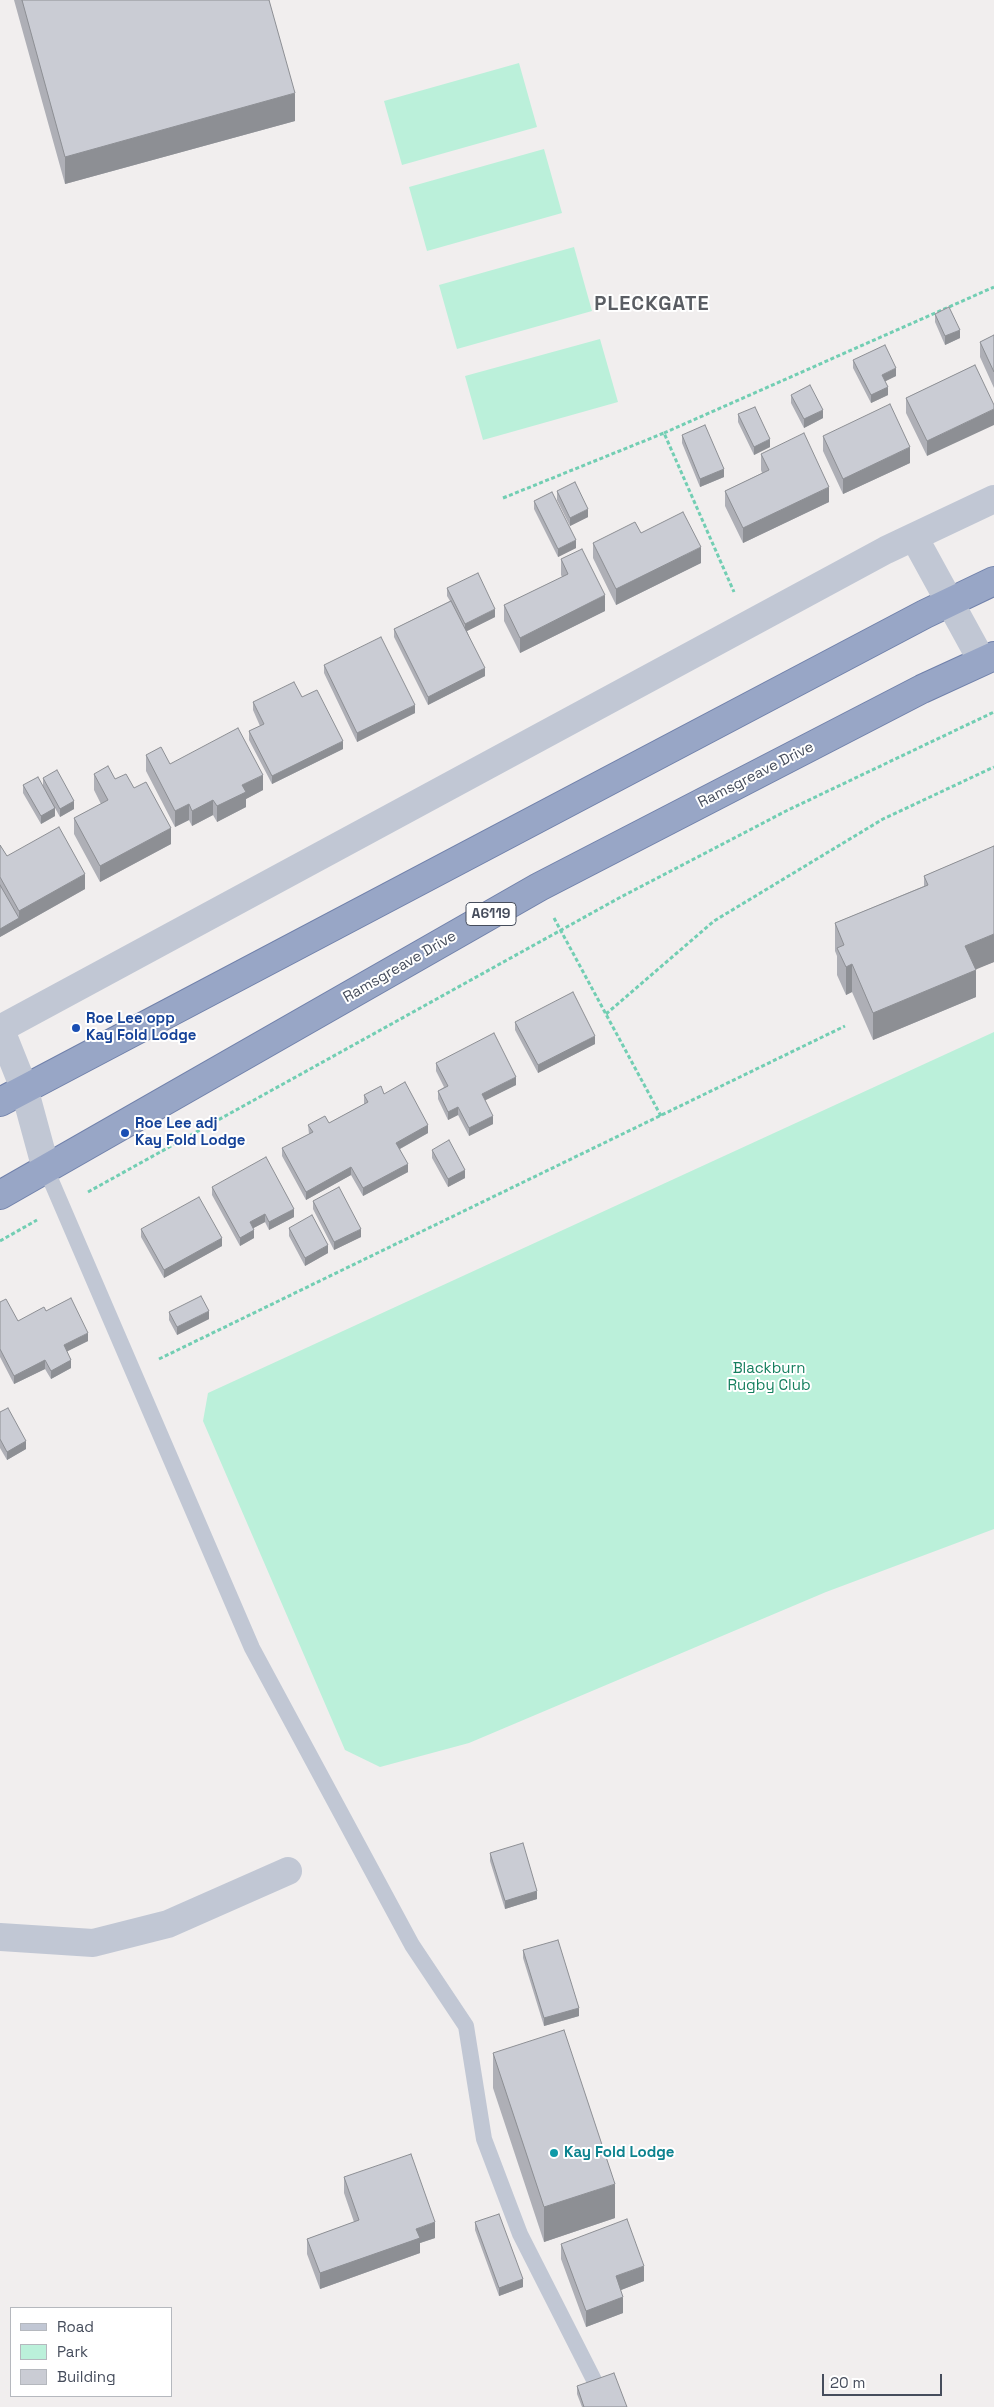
<!DOCTYPE html>
<style>
body{margin:0}
#map{position:relative;width:994px;height:2407px;overflow:hidden;background:#f1eeee;font-family:"Space Grotesk",sans-serif}
canvas{display:block}
.legend{position:absolute;left:10px;top:2307px;width:162px;height:90px;box-sizing:border-box;background:#fff;border:1px solid #b5b8be;margin:0;padding:6px 9px;list-style:none;font-size:15px;color:#464d5c}
.legend li{display:flex;align-items:center;gap:10px;height:25px}
.legend b{width:25px;border:1px solid #b5b8be}
.scale{position:absolute;left:822px;top:2374px;width:120px;height:22px;box-sizing:border-box;border:2px solid #464d5c;border-top:0;padding-left:6px;font-size:15px;line-height:18px;white-space:nowrap;color:#464d5c;-webkit-text-stroke:4px #fff;paint-order:stroke}
</style>
<div id="map">
<canvas width="994" height="2407"></canvas>
<ul class="legend">
<li><b style="height:6px;background:#c1c7d4"></b>Road</li>
<li><b style="height:14px;background:#bbf0da"></b>Park</li>
<li><b style="height:14px;background:#caccd4"></b>Building</li>
</ul>
<div class="scale">20 m</div>
</div>
<script>
const ctx = document.querySelector('canvas').getContext('2d');
ctx.lineJoin = 'round';
function fill(path, color) { ctx.fillStyle = color; ctx.fill(path, 'evenodd'); }
const poly = rows => new Path2D(rows.map(r => 'M' + r).join(''));
function stroke(path, color, width, dash) { ctx.strokeStyle = color; ctx.lineWidth = width; ctx.lineCap = dash ? 'butt' : 'round'; ctx.setLineDash(dash || []); ctx.stroke(path); }
function write(font, color, halo, rows, align = 'center') {
  ctx.font = font + ' "Space Grotesk",sans-serif'; ctx.lineWidth = 4; ctx.setLineDash([]); ctx.textBaseline = 'middle'; ctx.strokeStyle = halo; ctx.fillStyle = color; for (const [text, x, y, turn = 0] of rows) {
    ctx.save(); ctx.translate(x, y); ctx.rotate((+turn || 0) * Math.PI / 180); ctx.textAlign = isNaN(turn) ? turn : align; if (halo) ctx.strokeText(text, 0, 0); ctx.fillText(text, 0, 0); ctx.restore();
  }
}
fill(poly([
 [519,63,537,127,402,165,384,101],
 [544,149,562,213,427,251,409,187],
 [574,247,592,311,457,349,439,285],
 [600,339,618,402,483,440,465,376],
 [994,1032,994,1529,826,1592,469,1743,380,1767,345,1750,203,1421,208,1393]
]), '#bbf0da');
const trunk = poly([
 [0,1102,925,614,994,581],
 [0,1195,539,887,922,689,994,656]
]);
stroke(trunk, '#7080aa', 30);
stroke(poly([
 [664,433,994,287],
 [503,498,664,433,734,592],
 [554,918,661,1116],
 [606,1014,714,921,883,819,994,767],
 [88,1192,619,898,786,811,994,712],
 [0,1241,37,1220],
 [159,1359,845,1026]
]), '#72ceb3', 3, [4, 2.5]);
stroke(poly([
 [46,1169,252,1648,412,1945,466,2026,484,2139,520,2234,594,2380]
]), '#c1c7d4', 16);
stroke(poly([
 [914,537,982,661],
 [0,1028,24,1088,46,1169],
 [0,1029,886,550,994,499],
 [0,1937,93,1943,168,1924,288,1871]
]), '#c1c7d4', 28);
stroke(trunk, '#98a6c6', 28);
fill(poly([
 [14,0,269,0,295,121,65,184],
 [935,314,960,338,945,345,935,322],
 [994,335,994,388,980,357,980,342],
 [853,360,896,376,885,381,888,395,871,403,853,368],
 [975,365,927,456,906,413,906,398],
 [791,395,823,418,804,428,791,403],
 [738,414,770,447,754,455,738,422],
 [682,435,724,477,700,487,682,443],
 [823,436,910,463,843,494,823,451],
 [761,454,829,502,743,543,725,506,725,491,762,473,761,470],
 [557,491,588,517,570,526,557,500],
 [534,501,576,548,558,557,534,509],
 [641,533,701,563,616,605,593,558,593,543],
 [561,559,605,611,520,653,504,621,504,605,562,577,561,575],
 [447,588,495,617,467,631,485,676,428,705,394,637,394,629,450,601,447,596],
 [324,665,415,713,357,742,324,673],
 [302,697,343,749,272,784,249,740,249,731,260,726,253,710,253,702],
 [146,755,170,764,263,790,246,799,246,807,217,822,213,815,192,826,189,820,175,827,146,771],
 [94,774,115,779,134,788,171,844,100,882,74,834,74,818,101,804,94,790],
 [43,778,74,809,60,817,55,808,55,816,41,824,23,793,23,785,43,786],
 [0,845,7,856,85,889,0,937],
 [994,846,994,962,975,969,976,997,873,1040,852,992,846,995,837,975,837,956,835,951,835,923,924,886,924,876],
 [515,1022,595,1044,538,1073,515,1030],
 [436,1063,516,1085,485,1100,493,1124,469,1136,458,1115,448,1120,438,1099,438,1091,444,1087,436,1071],
 [384,1094,428,1133,400,1149,408,1172,363,1196,351,1175,306,1200,282,1156,282,1148,309,1134,308,1125,329,1123,364,1104,364,1095],
 [432,1150,465,1178,448,1187,432,1158],
 [212,1187,294,1217,269,1230,265,1222,253,1228,254,1238,240,1246,212,1195],
 [313,1201,361,1237,334,1250,313,1209],
 [289,1228,328,1253,305,1266,289,1236],
 [141,1229,222,1246,164,1278,141,1237],
 [0,1302,18,1321,46,1311,88,1341,67,1351,71,1368,51,1379,45,1369,14,1384,0,1357],
 [169,1312,209,1319,177,1335,169,1320],
 [0,1412,26,1449,7,1460,0,1448],
 [490,1853,537,1899,505,1909,490,1861],
 [523,1950,579,2016,544,2026,523,1958],
 [493,2053,615,2218,544,2242,493,2088],
 [344,2177,435,2238,420,2243,420,2253,320,2289,307,2254,307,2239,354,2222,344,2193],
 [475,2222,523,2287,499,2296,475,2230],
 [561,2244,644,2281,621,2290,623,2313,586,2327,561,2259],
 [577,2386,627,2407,582,2407,577,2394]
]), '#aeafb6');
fill(poly([
 [295,93,295,121,65,184,65,157],
 [960,330,960,338,945,345,945,336],
 [896,368,896,376,882,383,882,375],
 [888,387,888,395,871,403,871,395],
 [994,409,994,425,927,456,927,441],
 [823,410,823,418,804,428,804,419],
 [770,439,770,447,754,455,754,447],
 [910,447,910,463,843,494,843,479],
 [724,469,724,477,700,487,700,479],
 [829,487,829,502,743,543,743,528],
 [588,509,588,517,570,526,570,518],
 [576,540,576,548,558,557,558,549],
 [701,547,701,563,616,605,616,589],
 [605,595,605,611,520,653,520,638],
 [495,609,495,617,465,632,465,624],
 [485,668,485,676,428,705,428,697],
 [415,705,415,713,357,742,357,733],
 [343,741,343,749,272,784,272,776],
 [263,775,263,790,246,799,246,807,217,822,217,806,242,785],
 [213,800,213,815,192,826,192,811],
 [74,801,74,809,60,817,60,809],
 [189,804,189,820,175,827,175,811],
 [55,808,55,816,41,824,41,816],
 [171,828,171,844,100,882,100,866],
 [85,874,85,889,0,937,0,929,19,918,19,911],
 [994,934,994,962,965,974,965,946],
 [852,964,852,992,846,995,846,967],
 [976,970,976,997,873,1040,873,1013],
 [595,1036,595,1044,538,1073,538,1065],
 [516,1077,516,1085,482,1102,482,1094],
 [458,1107,458,1115,448,1120,448,1112],
 [493,1116,493,1124,469,1136,469,1128],
 [428,1125,428,1133,396,1151,396,1143],
 [408,1164,408,1172,363,1196,363,1188],
 [351,1167,351,1175,306,1200,306,1192],
 [465,1170,465,1178,448,1187,448,1179],
 [294,1209,294,1217,269,1230,269,1222],
 [265,1214,265,1222,250,1230,250,1222],
 [361,1229,361,1237,334,1250,334,1242],
 [254,1230,254,1238,240,1246,240,1238],
 [222,1238,222,1246,164,1278,164,1270],
 [328,1245,328,1253,305,1266,305,1258],
 [209,1311,209,1319,177,1335,177,1327],
 [88,1333,88,1341,64,1353,64,1345],
 [45,1360,45,1369,14,1384,14,1376],
 [71,1360,71,1368,51,1379,51,1371],
 [26,1441,26,1449,7,1460,7,1452],
 [537,1891,537,1899,505,1909,505,1901],
 [579,2008,579,2016,544,2026,544,2018],
 [615,2184,615,2218,544,2242,544,2207],
 [435,2222,435,2238,420,2243,420,2253,320,2289,320,2273,416,2229],
 [644,2266,644,2281,616,2292,616,2276],
 [523,2279,523,2287,499,2296,499,2288],
 [623,2297,623,2313,586,2327,586,2311]
]), '#8d8f94');
const building = poly([
 [22,0,269,0,295,93,65,157,22,0],
 [949,307,960,330,945,336,935,314,949,307],
 [994,335,994,372,980,342,994,335],
 [885,345,896,368,882,375,888,387,871,395,853,360,885,345],
 [975,365,994,405,994,409,927,441,906,398,975,365],
 [810,385,823,410,804,419,791,395,810,385],
 [890,404,910,447,843,479,823,436,890,404],
 [755,407,770,439,754,447,738,414,755,407],
 [705,425,724,469,700,479,682,435,705,425],
 [804,433,829,487,743,528,725,491,769,470,761,454,804,433],
 [575,482,588,509,570,518,557,491,575,482],
 [552,492,576,540,558,549,534,501,552,492],
 [683,512,701,547,616,589,593,543,635,522,641,533,683,512],
 [582,549,605,595,520,638,504,605,568,574,561,559,582,549],
 [478,573,495,609,465,624,447,588,478,573],
 [451,601,485,668,428,697,394,629,451,601],
 [381,637,415,705,357,733,324,665,381,637],
 [294,682,302,697,317,690,343,741,272,776,249,731,264,724,253,702,294,682],
 [238,728,263,775,242,785,246,792,217,806,213,800,192,811,189,804,175,811,146,755,161,747,170,764,238,728],
 [108,766,115,779,126,774,134,788,146,782,171,828,100,866,74,818,108,800,94,774,108,766],
 [57,770,74,801,60,809,43,778,57,770],
 [38,777,55,808,41,816,23,785,38,777],
 [59,827,85,874,19,911,0,877,0,845,7,856,59,827],
 [994,846,994,934,965,946,976,970,873,1013,852,964,846,967,837,948,844,945,835,923,928,885,924,876,994,846],
 [0,885,19,918,0,929,0,885],
 [573,992,595,1036,538,1065,515,1022,573,992],
 [494,1033,516,1077,482,1094,493,1116,469,1128,458,1107,448,1112,438,1091,448,1086,436,1063,494,1033],
 [405,1082,428,1125,396,1143,408,1164,363,1188,351,1167,306,1192,282,1148,313,1132,308,1125,325,1116,329,1123,368,1102,364,1095,381,1086,384,1094,405,1082],
 [449,1140,465,1170,448,1179,432,1150,449,1140],
 [266,1157,294,1209,269,1222,265,1214,250,1222,254,1230,240,1238,212,1187,266,1157],
 [339,1187,361,1229,334,1242,313,1201,339,1187],
 [199,1197,222,1238,164,1270,141,1229,199,1197],
 [312,1215,328,1245,305,1258,289,1228,312,1215],
 [201,1296,209,1311,177,1327,169,1312,201,1296],
 [71,1298,88,1333,64,1345,71,1360,51,1371,45,1360,14,1376,0,1349,0,1302,6,1299,18,1321,44,1307,46,1311,71,1298],
 [8,1408,26,1441,7,1452,0,1439,0,1412,8,1408],
 [523,1843,537,1891,505,1901,490,1853,523,1843],
 [558,1940,579,2008,544,2018,523,1950,558,1940],
 [564,2030,615,2184,544,2207,493,2053,564,2030],
 [411,2154,435,2222,416,2229,420,2238,320,2273,307,2239,359,2220,344,2177,411,2154],
 [499,2214,523,2279,499,2288,475,2222,499,2214],
 [627,2219,644,2266,616,2276,623,2297,586,2311,561,2244,627,2219],
 [614,2373,627,2407,584,2407,577,2386,614,2373]
]);
fill(building, '#caccd4');
stroke(building, '#8d8f94', 1);
for (const [x, y, r, color] of [
 [76,1028,5,"#1a4fb4"],
 [125,1133,5,"#1a4fb4"],
 [554,2153,5,"#0f9aa8"]
]) { const dot = new Path2D(); dot.arc(x, y, r, 0, 2 * Math.PI); ctx.fillStyle = color; ctx.fill(dot); stroke(dot, '#fff', 2); }
for (const [x, y, w] of [
 [491,914,50]
]) { const box = new Path2D(); box.roundRect(x - w / 2, y - 11.5, w, 23, 4); ctx.fillStyle = '#fff'; ctx.fill(box); stroke(box, '#464d5c', 1); }
write('bold 14px', '#464d5c', null, [
 ["A6119",491,914]
]);
write('15px', '#464d5c', '#fff', [
 ["Ramsgreave Drive",756,775,-27],
 ["Ramsgreave Drive",400,967,-30]
]);
write('bold 15px', '#164399', '#fff', [
 ["Roe Lee opp",86,1019],
 ["Kay Fold Lodge",86,1036],
 ["Roe Lee adj",135,1124],
 ["Kay Fold Lodge",135,1141]
], 'left');
write('15px', '#157f5e', '#fff', [
 ["Blackburn",769,1369],
 ["Rugby Club",769,1386]
]);
write('bold 15px', '#0d838f', '#fff', [
 ["Kay Fold Lodge",564,2153]
], 'left');
ctx.letterSpacing = '1px';
write('bold 20px', '#5a5d63', '#fff', [
 ["PLECKGATE",652,305]
]);
ctx.letterSpacing = '0px';
</script>
